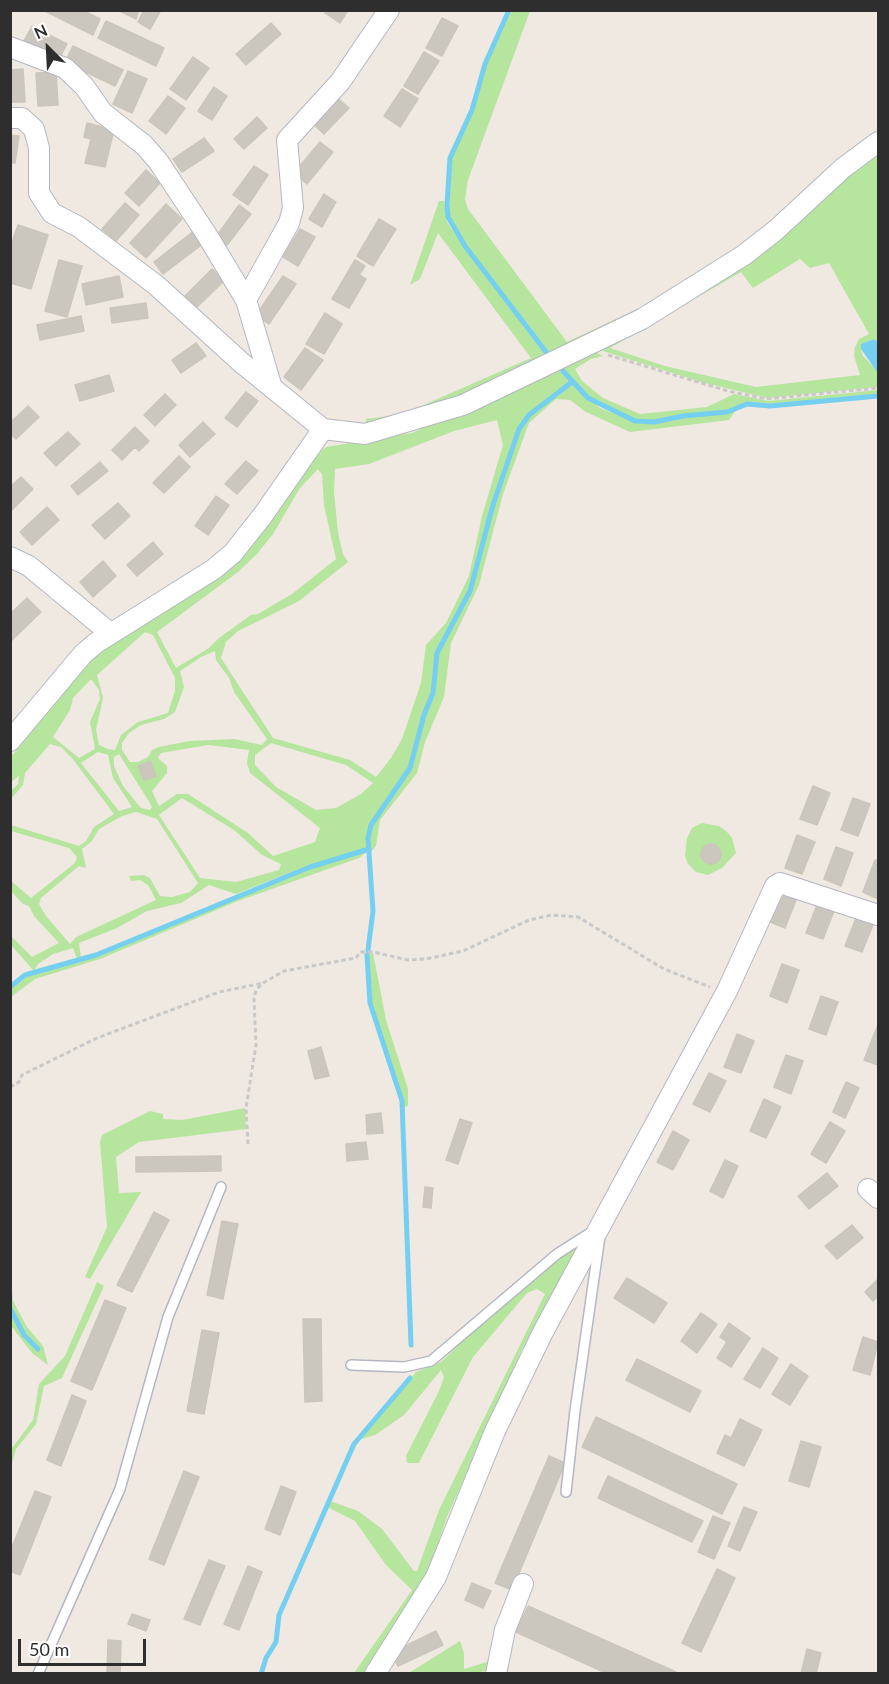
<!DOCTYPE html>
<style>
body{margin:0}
#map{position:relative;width:889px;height:1684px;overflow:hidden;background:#efe9e1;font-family:Lato,sans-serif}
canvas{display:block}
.frame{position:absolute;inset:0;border:12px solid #2e2e2e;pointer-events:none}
.north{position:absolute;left:18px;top:18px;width:60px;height:60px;-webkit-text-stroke:4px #fff;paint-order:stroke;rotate:336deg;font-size:16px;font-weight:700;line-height:24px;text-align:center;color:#2e2e2e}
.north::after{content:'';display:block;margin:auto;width:21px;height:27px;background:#2e2e2e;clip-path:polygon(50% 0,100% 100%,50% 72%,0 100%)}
.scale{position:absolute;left:18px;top:1639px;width:128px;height:27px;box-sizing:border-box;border:3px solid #2e2e2e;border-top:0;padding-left:8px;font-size:18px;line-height:21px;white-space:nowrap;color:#2e2e2e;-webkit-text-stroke:4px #fff;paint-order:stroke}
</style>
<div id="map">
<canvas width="889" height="1684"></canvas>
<div class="frame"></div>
<div class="north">N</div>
<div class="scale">50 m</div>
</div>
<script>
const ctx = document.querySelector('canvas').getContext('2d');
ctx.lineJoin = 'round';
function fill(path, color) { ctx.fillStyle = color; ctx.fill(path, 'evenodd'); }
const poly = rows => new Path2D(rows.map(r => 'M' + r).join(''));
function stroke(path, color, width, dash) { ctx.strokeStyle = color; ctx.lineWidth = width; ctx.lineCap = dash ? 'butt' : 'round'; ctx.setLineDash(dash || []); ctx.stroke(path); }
fill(poly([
 [511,11,530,11,468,180,465,199,468,209,567,342,669,294,701,274,754,236,851,150,878,132,878,138,777,223,699,280,551,355,476,260,449,217,451,158,473,110,486,64],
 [878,150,878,342,874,339,862,344,861,349,863,356,878,372,878,387,767,398,701,382,603,351,599,347],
 [800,259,810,268,829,263,869,334,859,339,855,347,854,356,860,375,756,387,665,366,610,348,741,272,753,288],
 [439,201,444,201,447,222,463,246,546,356,462,397,372,424,366,423,366,419,396,415,419,407,531,358,438,233,420,279,410,285],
 [593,351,603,356,591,359,575,369,582,381,603,398,640,414,707,407,734,394,768,401,878,390,878,394,771,405,747,403,726,411,683,415,654,421,635,420,602,406,578,388,564,370,562,371,570,382,528,414,517,429,492,504,468,591,436,653,432,692,422,715,408,768,400,783,373,818,367,838,367,848,309,865,236,894,209,885,181,903,147,911,117,928,79,943,81,958,77,959,73,948,53,954,38,964,34,971,11,945,11,936,32,957,59,943,34,916,29,906,23,904,11,891,11,881,31,898,75,863,77,857,69,848,11,831,11,825,79,846,86,841,94,827,114,814,72,758,61,747,50,744,25,773,23,785,11,799,11,791,18,784,19,776,11,782,11,757,88,658,201,585,314,457,326,447,412,433],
 [497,420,503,445,482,516,469,576,446,623,426,645,421,683,402,739,391,758,376,777,350,760,273,738,221,658,226,642,238,631,299,601,348,562,343,554,338,533,334,492,335,469,369,464,454,431],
 [318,469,322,474,324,505,336,559,292,594,258,614,251,615,219,638,209,648,176,668,157,632,238,572,257,554,273,534,300,488],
 [145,632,153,635,175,678,175,691,168,713,138,722,121,735,115,750,108,749,99,745,96,730,103,698,97,675],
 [215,651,216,660,229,678,234,692,267,739,262,745,234,739,189,741,159,747,152,750,148,757,138,762,130,762,122,750,122,743,129,733,141,725,164,719,175,712,184,687,180,671,201,657],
 [91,679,99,690,100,699,90,722,95,749,79,758,53,737,70,710,73,698],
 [271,743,346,765,373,783,361,794,336,808,316,810,276,787,255,765,255,755],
 [208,745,249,750,247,763,250,773,320,828,315,842,273,856,248,833,188,794,177,794,159,806,152,791,167,773,167,766,158,758,161,753],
 [98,752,108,755,113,778,132,807,119,811,81,763],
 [119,754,148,800,152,807,150,810,141,808,123,786,114,766,114,757],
 [182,798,234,830,262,855,281,864,279,870,236,882,200,878,159,815],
 [136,812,157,819,198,883,190,892,172,897,160,896,150,878,144,875,129,876,131,881,140,880,148,885,156,900,76,937,70,944,46,916,39,904,41,898,79,866,86,868,82,849,92,841,99,829,122,816],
 [572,384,600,408,635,422,655,424,683,417,727,413,738,407,729,420,630,432,586,412,570,400,556,399,529,423,503,494,479,585,451,643,444,697,425,742,417,773,380,820,376,846,370,853,369,838,375,820,402,784,411,768,425,716,435,693,438,654,471,591,494,505,520,430,530,416],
 [702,823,719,826,727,832,732,838,736,853,722,868,708,875,696,872,688,864,685,856,687,838,692,828],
 [368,851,359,858,238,901,100,959,35,979,11,997,11,989,26,977,96,956,310,868],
 [369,953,373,953,386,1020,408,1089,408,1106,404,1107,371,1003],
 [245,1108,246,1129,139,1142,116,1157,119,1193,141,1192,90,1279,85,1277,107,1227,100,1142,102,1135,150,1111,163,1114,163,1119,182,1120],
 [583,1245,565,1271,522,1349,447,1517,428,1573,365,1673,354,1673,412,1590,386,1565,355,1521,327,1507,330,1501,358,1511,382,1529,414,1571,417,1571,439,1510,545,1294,537,1289,527,1293,473,1357,419,1463,407,1463,406,1456,439,1391,444,1377,441,1370,404,1415,375,1435,358,1440,416,1372,441,1362,502,1304,568,1252],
 [11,1281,13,1301,27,1327,43,1346,48,1365,32,1353,12,1327,11,1310,23,1335,39,1350,25,1334,11,1305],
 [97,1282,104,1286,62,1378,44,1386,36,1424,16,1449,11,1467,12,1448,33,1420,39,1384,65,1356],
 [460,1641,464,1653,464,1669,490,1661,489,1670,477,1673,407,1674]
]), '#b6e59e');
fill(poly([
 [874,339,878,342,877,372,861,349,861,344]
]), '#75cff0');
stroke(poly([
 [509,10,485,64,472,110,450,158,447,205,448,217,465,246,546,352],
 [563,371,588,398,635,421,654,422,683,416,727,412,747,404,770,406,878,396],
 [368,950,373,911,368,838,371,825,410,768,424,715,433,693,437,653,470,591,493,505,519,429,529,415,572,382],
 [367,955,370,1003,402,1101,411,1345],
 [10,987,25,975,96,955,310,867,369,849],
 [10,1308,24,1335,38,1349],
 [261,1674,266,1658,276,1642,279,1615,287,1597,354,1444,410,1378]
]), '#75cff0', 5);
const building = poly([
 [43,10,82,10,100,19,93,35,43,10],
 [118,10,139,10,136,19,118,10],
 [144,10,161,10,150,29,138,22,144,10],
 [326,10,348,10,340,23,325,13,326,10],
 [442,18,458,26,442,56,426,48,442,18],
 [106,21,164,48,156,66,98,38,106,21],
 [271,23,281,34,246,65,236,54,271,23],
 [32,26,67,44,59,59,24,41,32,26],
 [73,46,123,70,115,86,65,62,73,46],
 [424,52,439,61,418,94,404,86,424,52],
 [193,57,209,68,186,100,170,89,193,57],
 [23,69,25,102,10,102,10,70,23,69],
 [128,71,147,79,132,113,113,104,128,71],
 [56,72,58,105,38,106,36,73,56,72],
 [214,87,227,96,212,120,198,111,214,87],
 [402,89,418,99,400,127,384,116,402,89],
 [168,96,185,108,166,134,149,121,168,96],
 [336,97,349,108,324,134,312,123,336,97],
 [257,117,267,128,244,149,234,139,257,117],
 [87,123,114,130,105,167,85,163,91,139,84,137,87,123],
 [10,135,19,136,15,163,10,163,10,135],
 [204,138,214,151,182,172,173,159,204,138],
 [320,142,333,152,307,184,294,173,320,142],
 [254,166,268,175,248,205,233,195,254,166],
 [146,170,160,183,139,206,125,193,146,170],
 [324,194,336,202,322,227,309,219,324,194],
 [125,203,139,215,116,241,102,229,125,203],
 [166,204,182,219,146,258,130,243,166,204],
 [239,205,251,214,227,245,216,237,239,205],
 [379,219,396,229,373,266,357,256,379,219],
 [18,225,48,235,31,289,10,283,10,248,18,225],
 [300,229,315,237,298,266,283,257,300,229],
 [195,230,204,243,163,274,154,262,195,230],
 [59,260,82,266,67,317,45,311,59,260],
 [355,260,365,266,359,275,366,279,349,308,332,299,355,260],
 [212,269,224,281,197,307,185,296,212,269],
 [119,276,123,297,86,305,82,284,119,276],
 [283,276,296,284,269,324,256,315,283,276],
 [146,303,148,318,112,323,110,308,146,303],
 [325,313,342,324,324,354,306,344,325,313],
 [81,316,84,331,40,340,37,325,81,316],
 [196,343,206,356,181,373,172,360,196,343],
 [305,348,323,360,301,390,284,377,305,348],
 [109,375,114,391,80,401,75,385,109,375],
 [246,392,258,401,237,427,225,418,246,392],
 [165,394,176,405,155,426,144,415,165,394],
 [28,406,39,417,16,439,10,433,10,423,28,406],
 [203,422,215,434,190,457,179,445,203,422],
 [135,427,149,441,139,451,135,447,122,460,112,450,135,427],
 [68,432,80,444,56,466,44,453,68,432],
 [179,456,190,467,164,493,153,483,179,456],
 [246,461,258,471,237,494,225,484,246,461],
 [100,462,108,471,78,495,71,486,100,462],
 [21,477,33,489,10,512,10,487,21,477],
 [216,496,229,505,208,535,195,526,216,496],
 [118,503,130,516,105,539,92,525,118,503],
 [47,507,59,520,32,545,20,532,47,507],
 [153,542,163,554,137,576,127,565,153,542],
 [103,561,116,576,93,597,80,582,103,561],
 [27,598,41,612,10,642,10,614,27,598],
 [150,761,156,776,144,780,138,766,150,761],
 [813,786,830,793,817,825,800,819,813,786],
 [853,798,870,804,858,836,841,830,853,798],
 [797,835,815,842,802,874,785,868,797,835],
 '701 854a10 10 0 1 1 20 0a10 10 0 1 1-20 0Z',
 [836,847,853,853,841,886,824,879,836,847],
 [875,860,878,861,878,899,863,892,875,860],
 [780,888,798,895,785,928,768,921,780,888],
 [819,900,836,906,823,939,806,933,819,900],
 [858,913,875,920,862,952,845,946,858,913],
 [782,964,799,970,787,1003,770,996,782,964],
 [821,996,838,1002,826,1035,809,1029,821,996],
 [877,1027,878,1028,878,1065,864,1060,877,1027],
 [737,1034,754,1041,741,1073,724,1067,737,1034],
 [321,1047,329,1076,315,1079,308,1051,321,1047],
 [786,1055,803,1061,791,1094,774,1087,786,1055],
 [709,1073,726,1081,710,1112,693,1104,709,1073],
 [846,1082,859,1088,845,1118,833,1112,846,1082],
 [764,1099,781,1107,766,1138,750,1131,764,1099],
 [381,1113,383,1133,367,1134,366,1115,381,1113],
 [460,1119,472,1123,458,1164,446,1160,460,1119],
 [830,1122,845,1131,826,1163,811,1154,830,1122],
 [673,1131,689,1140,673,1170,657,1162,673,1131],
 [366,1142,368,1159,347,1161,346,1144,366,1142],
 [221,1156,221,1171,136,1172,136,1157,221,1156],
 [725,1160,738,1166,723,1198,710,1191,725,1160],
 [827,1173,838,1186,809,1209,798,1196,827,1173],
 [425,1187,433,1188,431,1208,423,1207,425,1187],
 [154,1212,169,1220,132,1292,117,1285,154,1212],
 [222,1221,238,1224,223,1299,207,1295,222,1221],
 [852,1225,863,1238,837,1259,825,1246,852,1225],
 [627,1278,667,1303,654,1323,614,1298,627,1278],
 [878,1279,878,1296,873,1301,865,1292,878,1279],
 [105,1300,126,1308,92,1390,71,1381,105,1300],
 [701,1313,717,1324,697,1353,681,1341,701,1313],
 [303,1319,321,1319,322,1401,305,1402,303,1319],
 [729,1323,750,1338,731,1367,717,1358,727,1342,720,1337,729,1323],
 [202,1330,219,1333,204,1414,187,1411,202,1330],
 [863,1337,878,1342,870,1375,853,1370,863,1337],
 [763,1348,778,1358,760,1388,744,1379,763,1348],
 [637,1359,701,1391,690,1412,626,1380,637,1359],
 [791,1364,808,1376,790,1405,772,1394,791,1364],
 [72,1395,86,1401,61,1466,47,1460,72,1395],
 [596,1417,737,1484,722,1514,582,1447,596,1417],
 [740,1419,762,1430,744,1466,717,1453,725,1435,731,1438,740,1419],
 [801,1441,821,1447,809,1487,789,1481,801,1441],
 [549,1456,565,1463,512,1590,495,1583,549,1456],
 [184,1471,199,1477,164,1565,149,1559,184,1471],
 [608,1476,703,1521,692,1542,598,1498,608,1476],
 [281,1486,296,1492,280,1535,265,1529,281,1486],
 [35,1491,51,1497,20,1575,10,1571,10,1552,35,1491],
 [744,1507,757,1512,740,1551,728,1546,744,1507],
 [713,1516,730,1523,714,1559,698,1552,713,1516],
 [209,1560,225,1566,200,1625,184,1619,209,1560],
 [248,1566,262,1572,239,1630,224,1624,248,1566],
 [717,1569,735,1578,701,1652,682,1643,717,1569],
 [472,1583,491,1591,483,1608,465,1600,472,1583],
 [528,1606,676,1672,608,1674,516,1632,528,1606],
 [132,1614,150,1620,146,1631,128,1624,132,1614],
 [436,1631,443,1645,398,1666,391,1653,436,1631],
 [108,1640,121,1641,120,1674,107,1674,108,1640],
 [807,1649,821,1653,816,1674,801,1674,807,1649]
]);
fill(building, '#cbc7bf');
stroke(building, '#cbc5ba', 1.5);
const lane = poly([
 [351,1365,404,1367,431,1361,557,1254,593,1231],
 [566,1492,575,1411,600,1236],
 [38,1674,120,1489,168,1317,221,1187]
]);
const street = poly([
 [10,47,65,68,84,86,103,113,144,145,158,161,207,235,246,300,272,388],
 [10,118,22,118,34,129,39,148,39,193,52,213,79,227,156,285,243,364,323,429,365,434,463,405,642,319,744,255,776,230,843,168,878,142],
 [246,300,289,223,293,208,287,140,340,82,389,10],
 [10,557,29,566,110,633],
 [10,741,83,654,96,643,214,569,233,553,263,515,323,429],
 [868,1189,878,1198],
 [375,1674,436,1577,495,1431,543,1332,727,991,775,886,780,883,878,915],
 [496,1674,505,1630,523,1584]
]);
stroke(lane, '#b4b7c1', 12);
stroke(street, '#b4b7c1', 22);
stroke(poly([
 [608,355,728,391,766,399,878,388],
 [10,1087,19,1082,22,1075,97,1038,219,992,263,983],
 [248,1144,246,1108,256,1045,254,999,256,990,263,983,284,971,356,958,360,952,373,952,408,960,426,959,463,951,529,920,552,915,578,917,664,969,710,987]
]), '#c9c9c9', 3, [4.5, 3]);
stroke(lane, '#fff', 9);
stroke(street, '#fff', 20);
</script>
